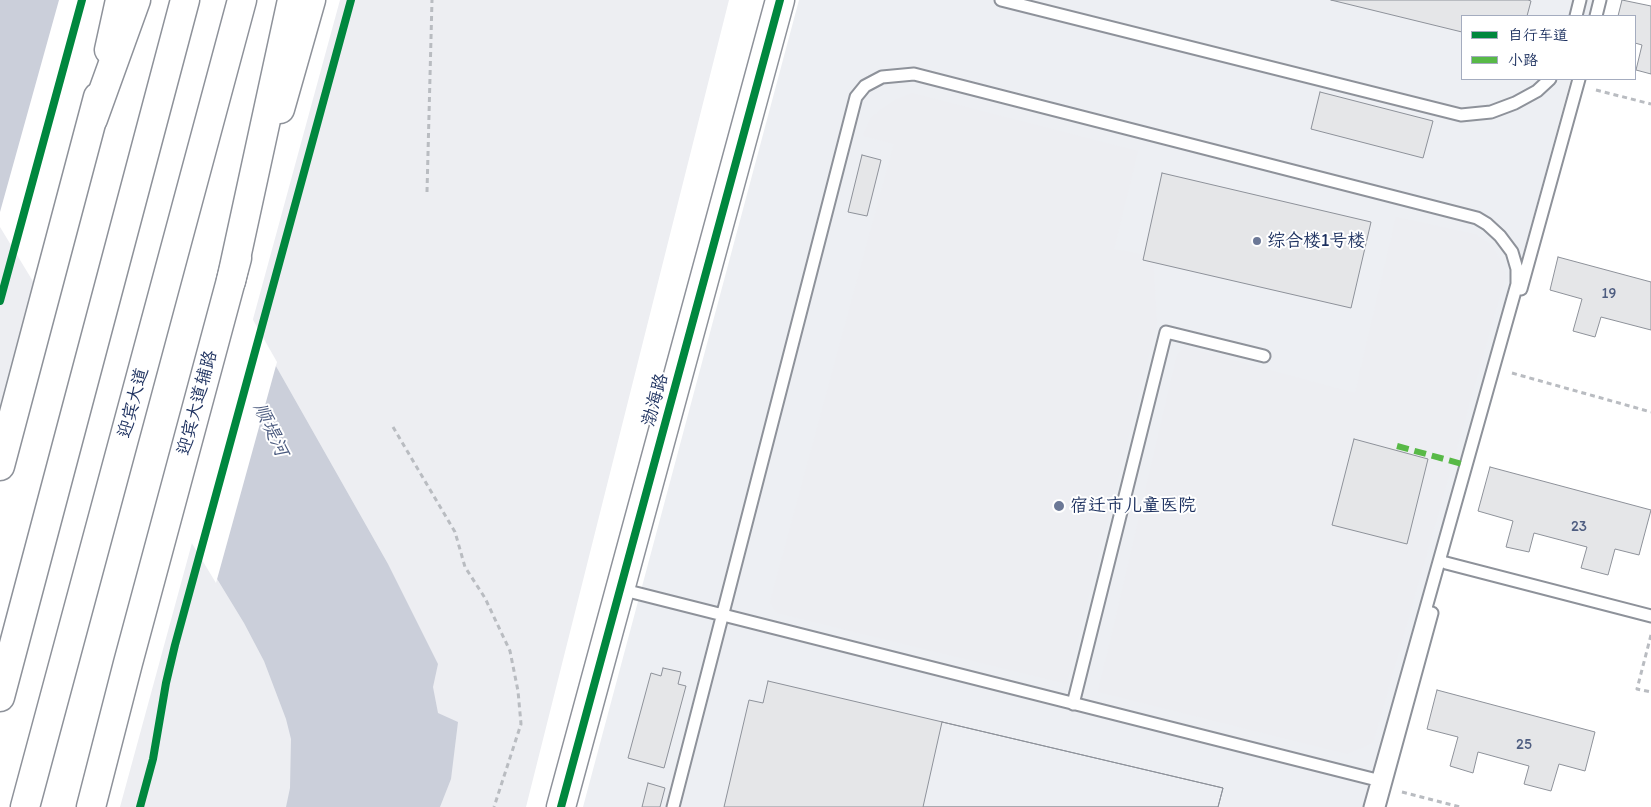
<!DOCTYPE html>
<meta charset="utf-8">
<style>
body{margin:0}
#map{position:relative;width:1651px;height:807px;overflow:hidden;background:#fff;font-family:Itim,"LXGW WenKai TC",sans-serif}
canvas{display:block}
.legend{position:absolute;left:1461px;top:15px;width:175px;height:65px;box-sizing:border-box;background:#fff;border:1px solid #a4acbf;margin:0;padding:6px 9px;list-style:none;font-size:15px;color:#1b2f5e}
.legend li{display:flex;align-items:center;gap:10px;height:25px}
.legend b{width:25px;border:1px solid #a4acbf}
</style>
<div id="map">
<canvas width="1651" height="807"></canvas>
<ul class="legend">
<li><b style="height:6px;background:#00873e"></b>自行车道</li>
<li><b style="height:6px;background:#58b947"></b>小路</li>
</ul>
</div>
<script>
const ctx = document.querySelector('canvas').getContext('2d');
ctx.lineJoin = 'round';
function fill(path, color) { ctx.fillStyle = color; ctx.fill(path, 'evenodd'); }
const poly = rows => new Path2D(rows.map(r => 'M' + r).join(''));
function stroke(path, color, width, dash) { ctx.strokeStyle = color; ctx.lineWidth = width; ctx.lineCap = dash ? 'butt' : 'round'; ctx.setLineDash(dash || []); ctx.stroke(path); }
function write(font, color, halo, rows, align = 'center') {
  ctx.font = font + ' Itim,"LXGW WenKai TC",sans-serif'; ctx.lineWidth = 4; ctx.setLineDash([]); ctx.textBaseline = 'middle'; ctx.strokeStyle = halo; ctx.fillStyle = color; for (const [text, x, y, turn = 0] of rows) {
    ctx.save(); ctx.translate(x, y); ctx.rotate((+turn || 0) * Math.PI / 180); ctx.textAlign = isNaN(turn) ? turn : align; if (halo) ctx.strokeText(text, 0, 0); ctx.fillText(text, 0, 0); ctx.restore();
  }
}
fill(poly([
 [799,0,1593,0,1589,16,1462,16,1462,79,1571,79,1372,807,583,807]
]), '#edeff3');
fill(poly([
 [340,0,729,0,526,807,120,807],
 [912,93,1138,151,1114,249,1153,256,1157,324,1067,684,777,613,770,602,894,144,863,136,871,118,882,109,897,99],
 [0,194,52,273,0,471],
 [1396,217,1475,234,1491,245,1502,263,1506,275,1373,743,1347,754,1098,692,1177,356,1185,347,1355,393]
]), '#edeef2');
fill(poly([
 [0,0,78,0,81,32,102,59,388,564,438,664,433,687,438,713,458,722,451,779,440,807,286,807,290,788,291,739,286,719,264,661,244,623,0,223]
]), '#cbcfda');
fill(poly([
 [59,0,80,0,83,31,104,58,277,362,216,583,0,227,0,212]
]), '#fff');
const building = poly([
 [1331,0,1528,0,1531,1,1527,16,1462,16,1462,32,1331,0],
 [1622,0,1651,6,1651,74,1636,70,1642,45,1635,43,1635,16,1618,16,1622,0],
 [1320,92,1433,121,1423,158,1311,129,1320,92],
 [862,155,881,160,867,216,848,212,862,155],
 [1162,173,1371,222,1351,308,1143,260,1162,173],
 [1558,257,1651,282,1651,330,1601,317,1595,337,1573,331,1582,299,1550,290,1558,257],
 [1354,439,1428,459,1407,544,1332,525,1354,439],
 [1490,467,1651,510,1639,555,1615,549,1608,575,1581,568,1587,547,1534,533,1529,552,1506,547,1513,521,1478,511,1490,467],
 [663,668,681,672,678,684,686,686,664,768,628,758,651,673,661,676,663,668],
 [768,681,1223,788,1218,807,724,807,749,700,763,703,768,681],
 [1437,690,1595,732,1585,771,1559,764,1551,791,1524,784,1529,766,1478,752,1473,773,1450,766,1458,737,1427,729,1437,690],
 [942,722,1223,788,1218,807,923,807,942,722],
 [648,783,665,788,660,807,642,807,648,783]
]);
fill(building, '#e5e6e8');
stroke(building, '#8e929a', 1);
const service = poly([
 [1001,0,1461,115,1491,112,1515,103,1537,91,1550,79],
 [1576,16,1580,0],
 [1596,16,1600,0],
 [1521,289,1579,79],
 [1446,563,1651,616],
 [620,589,1377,780],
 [1073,704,1166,332,1264,356],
 [673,807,856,97,865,86,882,77,914,74,1477,218,1487,224,1500,236,1512,252,1517,269,1517,284,1370,807],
 [1379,807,1432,613]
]);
const tertiary = poly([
 [561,807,780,0]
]);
const primary = poly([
 [109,50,120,0],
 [280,109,311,0],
 [0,466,98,97],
 [91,807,128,663,237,258]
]);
const trunk = poly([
 [93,119,136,0],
 [231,281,292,0],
 [0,697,185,0],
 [25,807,242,0]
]);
stroke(service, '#8e929a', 15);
stroke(tertiary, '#8e929a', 31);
stroke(primary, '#8e929a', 31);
stroke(trunk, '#8e929a', 31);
stroke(poly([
 [1596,90,1651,104],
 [427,192,432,0],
 [1512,373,1651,412],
 [393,427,455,532,465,567,485,598,510,651,518,691,521,724,494,807],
 [1651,635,1637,689,1651,692],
 [1402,792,1460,807]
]), '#b9bcc1', 3, [5, 4]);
stroke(service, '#fff', 11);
stroke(tertiary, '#fff', 28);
stroke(primary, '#fff', 28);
stroke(trunk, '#fff', 28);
stroke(poly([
 [1397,446,1466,465]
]), '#58b947', 6, [12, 6]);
stroke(poly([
 [0,301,82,0],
 [140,807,153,759,166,683,175,645,351,0],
 [561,807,780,0]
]), '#00873e', 8);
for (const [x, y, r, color] of [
 [1257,241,5,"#6b7896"],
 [1059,506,6,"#6b7896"]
]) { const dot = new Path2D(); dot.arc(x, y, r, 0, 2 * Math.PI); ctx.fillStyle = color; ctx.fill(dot); stroke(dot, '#fff', 2); }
write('15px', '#4e5d80', null, [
 ["19",1609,294],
 ["23",1579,527],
 ["25",1524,745]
]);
write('18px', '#1b2f5e', '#fff', [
 ["综合楼1号楼",1267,241],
 ["宿迁市儿童医院",1070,506]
], 'left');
write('18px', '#1b2f5e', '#fff', [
 ["渤海路",656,400,-75],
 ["迎宾大道",134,403,-75],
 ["迎宾大道辅路",198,403,-75]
]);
write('italic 19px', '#49597e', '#fff', [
 ["顺堤河",270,430,65]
]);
</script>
